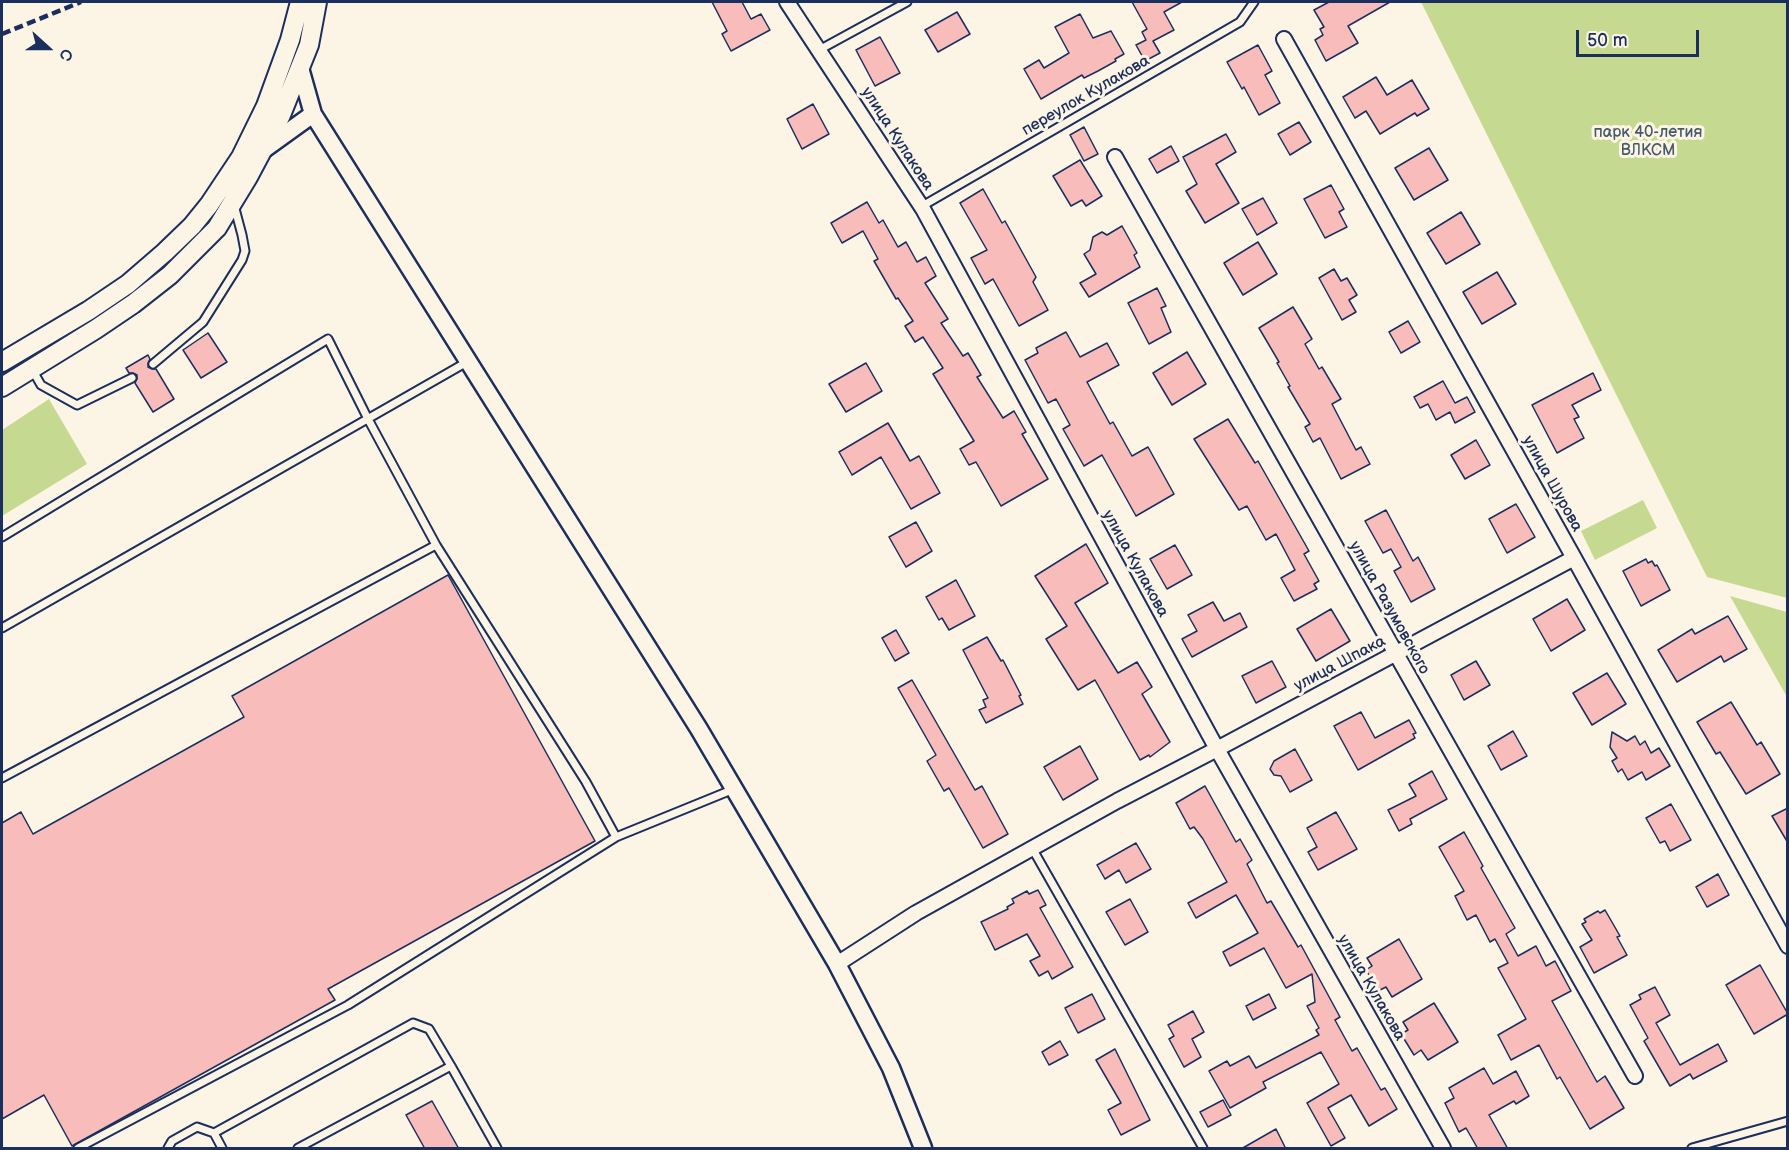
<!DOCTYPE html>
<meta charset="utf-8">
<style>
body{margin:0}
#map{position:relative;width:1789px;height:1150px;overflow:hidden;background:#fcf5e5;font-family:"Balsamiq Sans",sans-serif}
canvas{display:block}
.frame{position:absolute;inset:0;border:3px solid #1b2f5e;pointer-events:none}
.north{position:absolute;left:18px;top:18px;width:60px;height:60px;-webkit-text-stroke:4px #fcf5e5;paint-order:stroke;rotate:111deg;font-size:16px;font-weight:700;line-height:24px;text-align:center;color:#1b2f5e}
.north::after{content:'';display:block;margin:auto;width:21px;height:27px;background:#1b2f5e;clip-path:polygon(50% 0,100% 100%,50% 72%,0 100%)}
.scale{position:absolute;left:1576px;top:30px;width:123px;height:27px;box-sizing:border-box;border:3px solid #1b2f5e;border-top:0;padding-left:8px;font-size:18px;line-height:21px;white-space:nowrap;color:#1b2f5e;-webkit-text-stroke:4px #fcf5e5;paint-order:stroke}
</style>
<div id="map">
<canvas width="1789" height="1150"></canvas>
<div class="frame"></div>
<div class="north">С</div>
<div class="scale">50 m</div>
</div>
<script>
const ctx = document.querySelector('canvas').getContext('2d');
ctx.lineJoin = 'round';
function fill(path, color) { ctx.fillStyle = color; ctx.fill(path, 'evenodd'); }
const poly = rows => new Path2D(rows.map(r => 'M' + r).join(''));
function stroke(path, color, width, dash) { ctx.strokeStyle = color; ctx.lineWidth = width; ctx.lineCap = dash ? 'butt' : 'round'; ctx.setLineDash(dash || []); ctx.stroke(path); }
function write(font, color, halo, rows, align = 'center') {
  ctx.font = font + ' "Balsamiq Sans",sans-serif'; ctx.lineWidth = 6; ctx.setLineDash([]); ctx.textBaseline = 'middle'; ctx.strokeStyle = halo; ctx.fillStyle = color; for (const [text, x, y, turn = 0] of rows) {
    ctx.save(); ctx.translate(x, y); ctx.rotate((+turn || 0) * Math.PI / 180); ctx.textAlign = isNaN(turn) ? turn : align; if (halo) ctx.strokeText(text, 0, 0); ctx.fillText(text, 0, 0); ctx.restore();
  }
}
fill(poly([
 [1421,2,1787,2,1787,598,1707,577],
 [49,399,87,464,2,516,2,430],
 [1643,500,1657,528,1595,560,1581,531],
 [1730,596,1787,612,1787,697]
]), '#c5da90');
const building = poly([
 [712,2,742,2,751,19,761,14,770,30,731,51,722,34,727,31,712,2],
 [1132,2,1182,2,1164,12,1174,30,1153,41,1160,53,1145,61,1136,45,1146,40,1142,32,1147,29,1132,2],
 [1329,2,1390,2,1348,26,1358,43,1326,61,1315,40,1323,35,1320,29,1324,27,1314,10,1329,2],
 [957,12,970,34,938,52,925,30,957,12],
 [1080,14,1093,38,1111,31,1124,54,1115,59,1116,61,1098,71,1084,78,1082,75,1041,99,1024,69,1039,60,1044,68,1069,53,1055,27,1080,14],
 [880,37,900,73,875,86,856,50,880,37],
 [1258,45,1272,71,1265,75,1280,103,1259,115,1244,87,1242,89,1227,62,1258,45],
 [1376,77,1387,95,1412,80,1429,109,1417,116,1415,113,1380,134,1366,111,1355,118,1343,97,1376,77],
 [813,104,829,134,802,149,787,119,813,104],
 [1299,122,1311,142,1290,155,1278,134,1299,122],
 [1084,127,1098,154,1084,161,1070,135,1084,127],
 [1226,134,1236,152,1216,164,1239,203,1205,223,1186,191,1197,184,1183,157,1226,134],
 [1171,146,1179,161,1157,173,1149,159,1171,146],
 [1429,148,1448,180,1414,200,1395,168,1429,148],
 [1080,160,1102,196,1086,206,1082,200,1071,206,1053,176,1080,160],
 [1331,185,1344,209,1339,212,1347,227,1325,238,1304,199,1331,185],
 [983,189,1002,223,1005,221,1036,277,1033,282,1048,310,1019,326,993,279,985,284,971,258,987,250,960,203,983,189],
 [1263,198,1277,223,1257,235,1242,209,1263,198],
 [867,202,879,223,883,220,898,247,906,242,917,262,926,257,936,276,925,283,948,319,941,323,963,356,968,353,981,375,977,377,1003,418,1014,411,1026,432,1022,434,1048,479,1001,506,976,462,969,465,960,449,974,441,933,374,943,368,923,337,915,342,905,326,913,321,898,298,896,299,874,261,878,259,863,231,842,243,831,223,867,202],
 [1461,212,1480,244,1446,264,1427,233,1461,212],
 [1122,226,1137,253,1134,255,1140,267,1089,297,1080,283,1096,274,1084,254,1090,250,1093,237,1102,232,1107,235,1122,226],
 [1258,242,1277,274,1243,295,1224,263,1258,242],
 [1334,269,1341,281,1347,278,1357,295,1349,300,1356,312,1342,320,1319,278,1334,269],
 [1497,272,1516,304,1482,324,1463,292,1497,272],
 [1157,288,1166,306,1161,308,1171,332,1149,344,1128,303,1157,288],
 [1293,307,1312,339,1305,344,1319,369,1322,367,1341,399,1332,404,1356,450,1361,447,1370,464,1341,479,1320,438,1313,442,1305,427,1310,424,1288,387,1290,386,1277,363,1279,362,1259,328,1293,307],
 [1408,321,1420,342,1401,353,1389,332,1408,321],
 [1066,332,1080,357,1107,343,1119,365,1087,382,1110,424,1113,422,1132,456,1148,447,1174,494,1136,516,1102,455,1084,466,1063,429,1070,425,1056,399,1048,403,1025,360,1038,353,1036,348,1066,332],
 [208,333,227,362,201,378,183,350,208,333],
 [1187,352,1206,384,1172,405,1153,373,1187,352],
 [148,355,150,359,148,363,148,367,152,369,156,369,174,399,153,412,135,383,137,379,137,375,133,373,129,373,126,368,148,355],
 [866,363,882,391,846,412,829,384,866,363],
 [1593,373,1601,390,1572,405,1579,417,1574,419,1584,438,1557,453,1532,405,1593,373],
 [1443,381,1455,403,1467,397,1475,412,1455,423,1450,412,1436,420,1428,404,1420,408,1414,397,1443,381],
 [1228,419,1255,463,1258,461,1309,551,1304,554,1319,581,1314,584,1317,589,1294,601,1281,578,1295,570,1276,534,1266,540,1247,506,1239,510,1194,439,1228,419],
 [888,423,910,461,919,456,940,493,911,509,881,457,852,475,839,452,888,423],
 [1476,440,1490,465,1465,479,1451,455,1476,440],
 [1516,504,1535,537,1507,553,1489,519,1516,504],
 [1386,510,1413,561,1418,557,1435,589,1411,602,1394,571,1401,567,1391,549,1383,553,1365,521,1386,510],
 [916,522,932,551,906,567,889,537,916,522],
 [1086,544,1108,583,1075,603,1118,673,1137,662,1152,687,1142,694,1170,742,1150,757,1149,755,1140,760,1095,680,1078,690,1046,639,1067,626,1035,576,1086,544],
 [1175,545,1192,575,1167,589,1150,559,1175,545],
 [1646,559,1648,563,1652,561,1655,566,1657,565,1670,590,1641,606,1623,571,1646,559],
 [448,575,595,841,328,989,335,1000,72,1146,44,1095,2,1119,2,823,21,812,33,834,244,717,232,696,448,575],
 [956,580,975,616,949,630,942,618,939,620,926,597,956,580],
 [1567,599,1585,630,1551,651,1533,619,1567,599],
 [1213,602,1224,621,1240,613,1247,627,1192,657,1182,639,1197,631,1188,615,1213,602],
 [1331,609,1350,641,1316,661,1297,629,1331,609],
 [1728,616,1747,649,1724,662,1721,656,1677,682,1658,650,1692,629,1695,634,1728,616],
 [896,630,909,653,895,661,882,638,896,630],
 [987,637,1001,661,1003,660,1021,695,1019,696,1023,704,986,723,979,710,986,707,983,700,988,698,963,650,987,637],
 [1272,661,1286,687,1256,703,1242,676,1272,661],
 [1476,661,1490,685,1464,700,1451,675,1476,661],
 [1607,673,1626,704,1592,725,1573,693,1607,673],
 [912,680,975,790,982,786,1008,834,983,848,949,788,944,791,927,761,936,755,898,688,912,680],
 [1731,702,1757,745,1761,742,1780,774,1746,794,1720,752,1716,754,1697,722,1731,702],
 [1361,712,1375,738,1409,720,1416,733,1413,734,1415,738,1358,770,1334,726,1361,712],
 [1513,731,1527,756,1501,770,1488,746,1513,731],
 [1612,732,1627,741,1635,736,1640,745,1645,741,1651,753,1659,748,1670,766,1646,780,1642,772,1628,780,1622,769,1618,772,1612,761,1617,758,1610,747,1612,732],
 [1080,746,1098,779,1063,800,1044,767,1080,746],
 [1295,749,1312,780,1290,792,1281,776,1274,775,1270,769,1274,761,1295,749],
 [1432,771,1447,799,1410,819,1412,824,1399,831,1388,810,1416,796,1409,784,1432,771],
 [1205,786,1236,842,1240,839,1252,860,1247,864,1267,903,1271,901,1298,947,1301,945,1340,1017,1335,1020,1352,1051,1357,1048,1381,1090,1385,1088,1397,1109,1369,1126,1351,1095,1328,1108,1345,1138,1331,1146,1307,1103,1339,1084,1321,1052,1263,1082,1266,1088,1230,1108,1209,1071,1227,1061,1230,1066,1249,1056,1256,1068,1319,1035,1316,1030,1319,1028,1307,1006,1315,1002,1312,974,1286,988,1264,948,1230,966,1223,952,1258,933,1236,895,1196,918,1188,903,1227,882,1203,839,1194,827,1190,829,1176,803,1205,786],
 [1671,804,1691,840,1670,851,1665,841,1660,843,1646,818,1671,804],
 [1788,808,1788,843,1772,816,1788,808],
 [1336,812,1357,849,1318,870,1308,852,1317,847,1307,828,1336,812],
 [1464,832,1483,866,1481,868,1515,928,1506,934,1518,956,1536,946,1546,966,1555,961,1571,991,1552,1001,1597,1082,1605,1076,1624,1108,1590,1129,1560,1077,1557,1079,1539,1045,1511,1060,1498,1035,1526,1019,1498,968,1508,963,1495,939,1490,942,1476,915,1467,920,1455,896,1464,891,1439,847,1464,832],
 [1136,843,1151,869,1126,883,1119,870,1105,879,1097,865,1136,843],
 [1718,874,1729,895,1707,907,1696,887,1718,874],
 [1038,890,1046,905,1040,908,1073,967,1052,979,1048,971,1039,976,1030,961,1040,956,1027,934,995,950,981,922,1008,909,1007,907,1014,903,1012,899,1027,891,1029,894,1038,890],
 [1130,899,1148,932,1125,945,1106,912,1130,899],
 [1605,910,1620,936,1617,937,1627,955,1594,973,1580,947,1592,940,1582,924,1586,922,1584,919,1598,911,1600,913,1605,910],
 [1399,939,1422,979,1392,997,1386,987,1378,991,1366,970,1372,966,1367,958,1399,939],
 [1760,965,1788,1014,1754,1034,1726,985,1760,965],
 [1655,987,1670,1015,1656,1023,1680,1065,1718,1044,1727,1061,1693,1079,1690,1074,1670,1086,1644,1041,1648,1038,1630,1005,1641,999,1639,995,1655,987],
 [1092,994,1105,1019,1078,1033,1065,1008,1092,994],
 [1269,994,1276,1008,1253,1020,1246,1006,1269,994],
 [1434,1003,1458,1042,1428,1060,1421,1050,1414,1055,1401,1034,1408,1030,1403,1022,1434,1003],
 [1193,1011,1204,1032,1192,1039,1201,1057,1184,1067,1169,1039,1174,1036,1168,1025,1193,1011],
 [1060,1041,1068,1055,1049,1065,1042,1052,1060,1041],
 [1115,1049,1150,1120,1121,1135,1108,1110,1121,1103,1096,1060,1115,1049],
 [1484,1068,1493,1084,1516,1071,1529,1096,1516,1104,1514,1101,1489,1115,1508,1149,1478,1149,1466,1128,1459,1132,1445,1103,1454,1098,1449,1088,1484,1068],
 [1223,1100,1231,1115,1208,1127,1200,1112,1223,1100],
 [432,1101,459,1149,425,1149,406,1115,432,1101],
 [1276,1129,1286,1149,1241,1149,1276,1129]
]);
fill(building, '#f8bcba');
stroke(building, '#1b2f5e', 1.5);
const service = poly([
 [819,50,907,2],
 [924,205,1240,22,1254,2],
 [153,364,203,322,242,260,245,251,242,235,234,205],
 [33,371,41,385,77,405,132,378],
 [2,537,328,339,368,419,436,545,586,782,616,837,348,1005,78,1148],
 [2,628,467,362],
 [2,778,436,545],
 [616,837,734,789],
 [1032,848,1203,1148],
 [451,1066,497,1148],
 [168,1148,172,1141,197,1127,214,1133],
 [222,1148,214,1133,413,1023,429,1029,451,1066,298,1148],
 [1692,1148,1788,1121]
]);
const minor = poly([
 [787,2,923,209,1217,749,1443,1148],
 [1284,39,1574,558,1788,946],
 [1115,157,1635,1076],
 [837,964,916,913,1117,801,1217,749,1574,558]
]);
const tertiary = poly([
 [300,68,313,114,699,729,837,964,891,1068,923,1148],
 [263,150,313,114]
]);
const secondary = poly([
 [2,362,88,311,128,284,165,252,192,226,209,205,241,157,266,106,290,40,300,2],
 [2,387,96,329,133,304,170,275,217,228,248,177,281,115,309,45,317,2]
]);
stroke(service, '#1b2f5e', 11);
stroke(minor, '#1b2f5e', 18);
stroke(tertiary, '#1b2f5e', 21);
stroke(secondary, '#1b2f5e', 22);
stroke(service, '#fcf5e5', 7);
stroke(minor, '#fcf5e5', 14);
stroke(tertiary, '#fcf5e5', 16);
stroke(secondary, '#fcf5e5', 18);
stroke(poly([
 [2,34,81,2]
]), '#1b2f5e', 4.5, [9, 4.5]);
write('16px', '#1b2f5e', '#fcf5e5', [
 ["переулок Кулакова",1086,96,-30],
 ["улица Кулакова",897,139,57],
 ["улица Шурова",1552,484,61],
 ["улица Кулакова",1135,564,61],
 ["улица Разумовского",1389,608,61],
 ["улица Шпака",1340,664,-28],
 ["улица Кулакова",1371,988,60]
]);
write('16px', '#465a6a', '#fcf5e5', [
 ["парк 40-летия",1648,133],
 ["ВЛКСМ",1648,151]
]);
</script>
